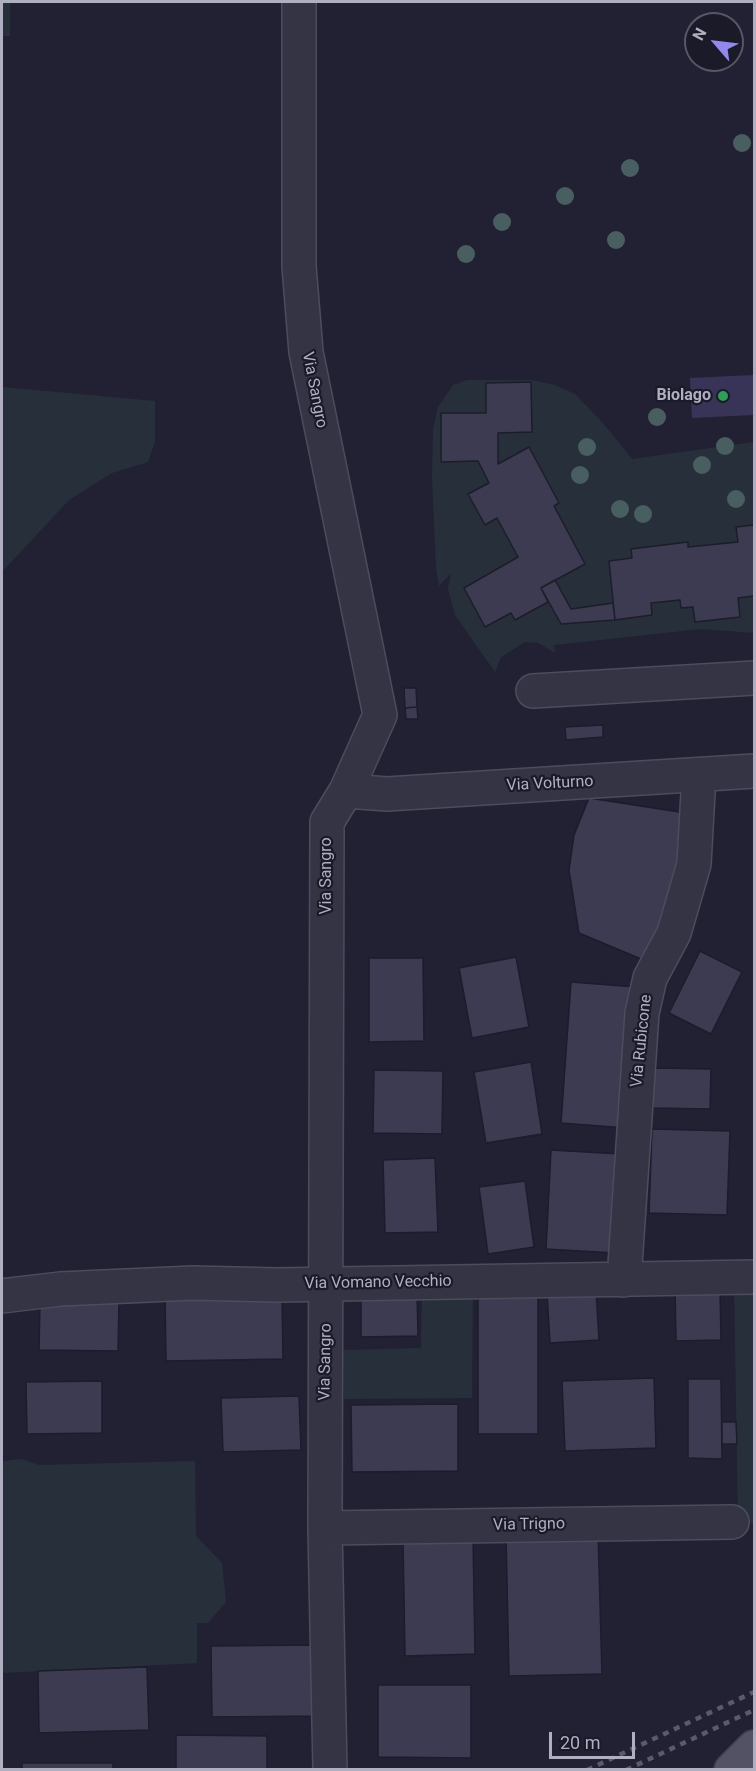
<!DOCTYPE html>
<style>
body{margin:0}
#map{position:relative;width:756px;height:1771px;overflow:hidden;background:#222134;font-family:Roboto,sans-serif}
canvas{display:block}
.frame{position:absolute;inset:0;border:3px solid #b0afc2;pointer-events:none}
.north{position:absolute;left:684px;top:12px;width:60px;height:60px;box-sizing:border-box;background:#1b1a29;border:2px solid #575666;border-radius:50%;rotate:298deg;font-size:16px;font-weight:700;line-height:24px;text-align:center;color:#b0afc2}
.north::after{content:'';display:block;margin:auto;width:21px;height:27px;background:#9189ec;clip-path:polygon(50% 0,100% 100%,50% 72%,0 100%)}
.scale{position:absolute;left:549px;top:1732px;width:86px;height:27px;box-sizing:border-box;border:3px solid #b0afc2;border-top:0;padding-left:8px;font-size:18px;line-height:21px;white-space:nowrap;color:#b0afc2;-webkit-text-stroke:4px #1b1a29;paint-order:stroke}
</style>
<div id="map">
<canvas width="756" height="1771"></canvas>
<div class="frame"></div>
<div class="north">N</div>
<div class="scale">20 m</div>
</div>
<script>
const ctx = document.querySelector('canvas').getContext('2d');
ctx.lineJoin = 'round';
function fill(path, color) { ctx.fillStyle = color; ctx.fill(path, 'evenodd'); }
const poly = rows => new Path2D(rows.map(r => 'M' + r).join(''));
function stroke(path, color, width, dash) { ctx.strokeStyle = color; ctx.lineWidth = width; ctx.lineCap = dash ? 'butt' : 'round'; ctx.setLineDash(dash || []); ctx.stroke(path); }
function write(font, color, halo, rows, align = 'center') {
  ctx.font = font + ' Roboto,sans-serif'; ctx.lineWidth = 4.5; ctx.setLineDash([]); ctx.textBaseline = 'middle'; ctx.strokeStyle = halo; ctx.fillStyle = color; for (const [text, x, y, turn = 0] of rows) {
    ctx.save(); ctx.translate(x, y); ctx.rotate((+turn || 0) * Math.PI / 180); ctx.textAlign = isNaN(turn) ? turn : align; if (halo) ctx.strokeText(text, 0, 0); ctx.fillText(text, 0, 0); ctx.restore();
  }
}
fill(poly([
 [2,2,10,2,10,36,2,36],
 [467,380,532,380,555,385,575,394,602,422,632,459,754,442,754,633,701,629,554,645,555,653,538,643,525,642,501,657,495,672,455,615,448,589,451,573,439,586,436,568,432,476,433,430,438,407,453,385],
 [2,387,155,401,155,442,148,462,112,473,69,500,2,572],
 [754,1279,754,1523,738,1523,734,1280],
 [422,1287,473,1287,472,1398,344,1399,343,1350,421,1348],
 [21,1459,39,1465,195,1461,196,1536,222,1563,226,1602,208,1623,197,1623,197,1663,2,1673,2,1466,4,1461]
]), '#27303a');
fill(poly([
 [754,375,754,415,692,418,690,378]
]), '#373458');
const building = poly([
 [531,382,532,432,498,433,498,464,529,447,559,503,554,506,585,564,541,588,548,602,515,620,511,613,485,627,464,588,518,557,497,518,485,525,468,494,489,483,478,461,441,462,441,413,486,413,486,383,531,382],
 [754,525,754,596,738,598,740,617,695,622,693,607,681,608,680,600,651,603,652,615,615,620,609,561,632,558,631,549,688,542,688,547,738,542,736,527,754,525],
 [555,580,571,609,613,603,615,620,561,624,541,588,555,580],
 [404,688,416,688,417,707,405,708,404,688],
 [417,707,418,719,406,719,405,708,417,707],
 [603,725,603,737,566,740,565,727,603,725],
 [589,798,692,814,677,910,641,959,579,933,569,870,574,835,589,798],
 [700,951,742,972,711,1034,669,1013,700,951],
 [516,957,529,1027,472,1038,459,968,516,957],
 [369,958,423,958,424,1041,369,1042,369,958],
 [571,982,636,987,626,1128,561,1123,571,982],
 [531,1062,542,1134,486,1143,474,1072,531,1062],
 [654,1068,711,1069,710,1109,653,1108,654,1068],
 [374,1070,443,1071,442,1134,373,1133,374,1070],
 [652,1129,730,1131,727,1215,649,1213,652,1129],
 [551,1150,620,1154,615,1253,546,1249,551,1150],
 [435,1158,438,1232,385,1233,383,1160,435,1158],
 [525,1181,534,1247,488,1254,479,1187,525,1181],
 [675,1289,720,1289,721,1340,676,1341,675,1289],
 [596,1290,599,1340,550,1343,547,1293,596,1290],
 [361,1291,417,1291,418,1336,361,1337,361,1291],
 [478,1294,538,1294,538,1434,478,1434,478,1294],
 [282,1295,283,1359,166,1361,165,1297,282,1295],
 [40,1301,119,1302,118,1351,39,1350,40,1301],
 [654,1378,656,1448,565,1451,562,1381,654,1378],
 [688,1379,721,1379,722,1459,688,1458,688,1379],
 [102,1381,102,1433,27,1434,26,1382,102,1381],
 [299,1396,301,1450,223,1452,221,1398,299,1396],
 [458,1404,458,1471,352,1472,351,1405,458,1404],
 [722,1422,736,1422,737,1444,722,1444,722,1422],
 [598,1532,602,1674,509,1676,506,1535,598,1532],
 [473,1536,475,1654,405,1656,403,1538,473,1536],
 [317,1645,318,1716,212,1717,211,1646,317,1645],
 [147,1667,149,1730,39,1733,38,1671,147,1667],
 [378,1685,471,1685,471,1758,378,1757,378,1685],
 [176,1735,267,1736,267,1770,176,1770,176,1735],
 [22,1763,113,1763,113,1770,22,1770,22,1763]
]);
fill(building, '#3c3b51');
stroke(building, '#1d1c2b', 1.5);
const minor = poly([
 [299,2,299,266,306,352,380,715,346,791,327,822,325,1528,330,1770],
 [533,691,754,678],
 [346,791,387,794,754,771],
 [624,1280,642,1013,650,978,674,933,694,864,699,775],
 [2,1296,60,1289,193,1283,277,1285,754,1277],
 [325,1528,732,1522]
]);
const major = poly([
 [731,1770,754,1747]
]);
stroke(minor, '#4d4c5d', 36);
stroke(major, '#3c3b4b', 36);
stroke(minor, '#353445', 33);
stroke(major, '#535265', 33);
stroke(poly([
 [587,1770,754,1692],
 [626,1770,754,1710]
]), '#5a596d', 4.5, [6, 6]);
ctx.fillStyle = '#495e60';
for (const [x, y] of [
 [742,143],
 [630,168],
 [565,196],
 [502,222],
 [616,240],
 [466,254],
 [657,417],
 [725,446],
 [587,447],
 [702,465],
 [580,475],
 [736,499],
 [620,509],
 [643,514]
]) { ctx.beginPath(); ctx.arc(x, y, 9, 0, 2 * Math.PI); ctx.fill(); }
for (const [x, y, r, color] of [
 [723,396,6,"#2e9e5b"]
]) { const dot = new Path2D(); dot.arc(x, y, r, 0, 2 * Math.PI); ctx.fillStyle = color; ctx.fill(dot); stroke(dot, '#1b1a29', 2); }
write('16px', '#b0afc2', '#1b1a29', [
 ["Via Sangro",314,390,79],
 ["Via Volturno",550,784,-3],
 ["Via Sangro",327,876,-90],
 ["Via Rubicone",642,1041,-84],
 ["Via Vomano Vecchio",378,1283,-1],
 ["Via Sangro",326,1362,-89],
 ["Via Trigno",529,1525,-1]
]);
write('bold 16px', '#b0afc2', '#1b1a29', [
 ["Biolago",711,396]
], 'right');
</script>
